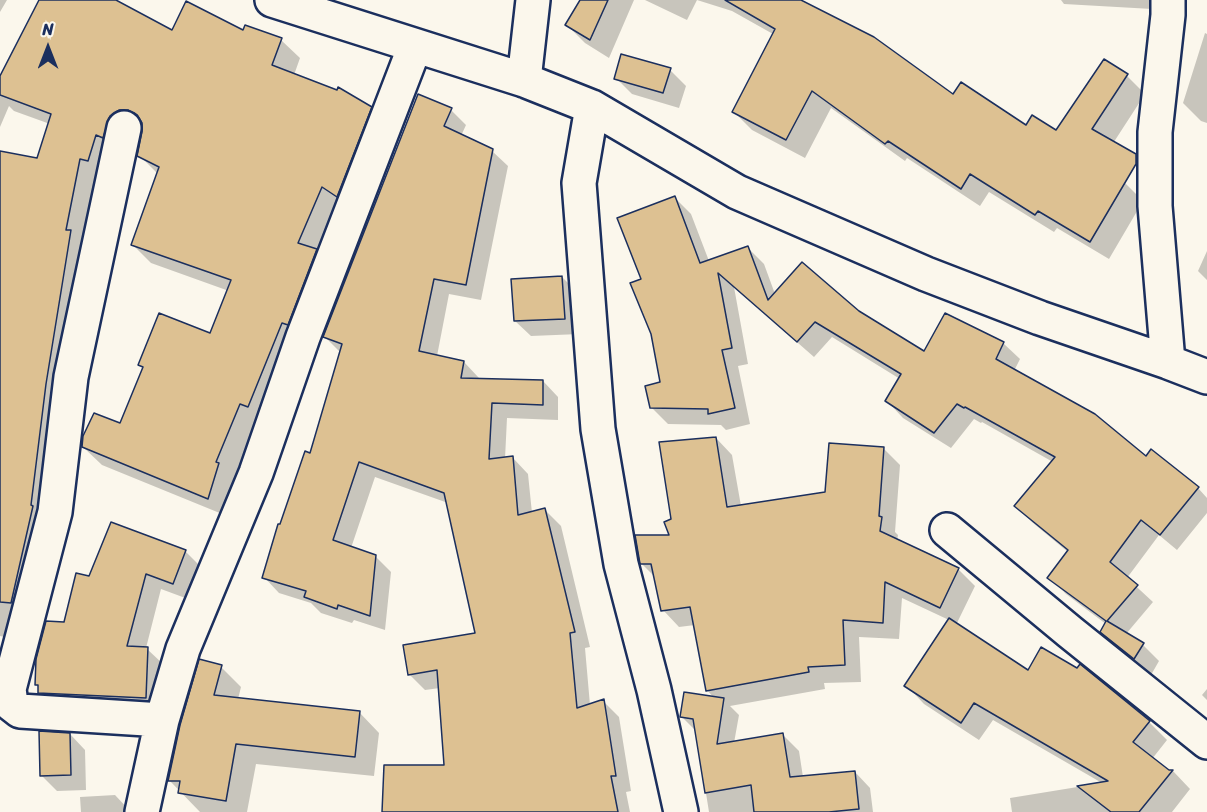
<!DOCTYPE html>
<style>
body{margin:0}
#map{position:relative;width:1207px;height:812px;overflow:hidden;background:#fbf7ec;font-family:Sriracha,sans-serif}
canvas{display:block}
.north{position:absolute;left:18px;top:18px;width:60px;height:60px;-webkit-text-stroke:4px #fbf7ec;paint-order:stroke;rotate:0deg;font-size:16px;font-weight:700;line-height:24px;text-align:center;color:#1b2f5e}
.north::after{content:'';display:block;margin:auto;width:21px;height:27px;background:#1b2f5e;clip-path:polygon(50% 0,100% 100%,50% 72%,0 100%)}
</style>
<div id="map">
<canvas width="1207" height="812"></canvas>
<div class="north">N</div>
</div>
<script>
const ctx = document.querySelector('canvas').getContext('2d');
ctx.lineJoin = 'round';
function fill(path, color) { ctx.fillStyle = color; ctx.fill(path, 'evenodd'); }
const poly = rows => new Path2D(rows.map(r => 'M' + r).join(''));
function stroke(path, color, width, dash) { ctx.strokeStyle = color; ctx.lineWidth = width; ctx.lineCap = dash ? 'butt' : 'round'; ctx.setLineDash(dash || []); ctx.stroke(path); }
fill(poly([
 [0,0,7,0,0,12],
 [41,0,94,0,173,32,244,32,281,40,300,58,294,75,371,108,389,127,258,422,234,481,236,483,227,516,102,465,83,447,121,425,144,369,140,365,211,335,229,291,151,263,133,245,158,174,139,155,144,128,138,128,25,642,0,636,0,152,38,160,50,124,14,111,9,106,0,127,0,80],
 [581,0,634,0,609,58,585,43,567,25],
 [645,0,697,0,687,20],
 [697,0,799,0,953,97,1026,127,1057,133,1127,76,1145,94,1110,148,1105,174,1125,183,1143,201,1109,259,1057,228,1054,232,989,192,980,206,907,158,905,161,831,108,805,158,752,130,734,112,773,34,732,11],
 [1061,0,1153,0,1152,9,1064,4],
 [1205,33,1207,34,1207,123,1201,121,1183,103],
 [670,70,686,86,679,108,632,94,616,78],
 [451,110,466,125,461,136,492,151,508,166,481,300,449,294,437,356,464,362,479,378,479,380,543,381,558,397,558,420,507,418,505,459,513,458,528,474,532,513,545,510,561,526,590,647,585,648,590,705,603,701,619,717,631,791,626,792,630,812,384,812,446,766,440,688,425,690,410,675,476,634,448,503,375,477,351,548,375,556,391,572,385,630,354,620,352,623,321,613,311,603,279,593,264,577,281,526,311,455,341,353,325,337],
 [675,198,691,214,709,261,747,247,764,264,775,294,858,312,924,353,1003,343,1020,359,1014,371,1146,458,1198,488,1207,498,1207,513,1177,550,1159,535,1127,578,1153,602,1126,634,1143,645,1159,661,1151,675,1118,648,1102,632,1106,624,1066,594,1049,577,1068,552,1033,523,1016,506,1053,462,982,422,981,423,974,419,951,448,903,418,887,401,900,379,832,337,814,357,734,287,748,364,738,366,750,424,726,430,721,425,668,424,651,407,662,383,643,280],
 [1207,251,1207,280,1198,271],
 [562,277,578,293,580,334,531,336,515,321],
 [716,438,732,455,741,506,826,493,883,448,900,465,895,532,898,535,897,541,958,569,975,586,956,625,1028,672,1149,722,1167,740,1152,759,1168,772,1173,771,1190,789,1172,812,1012,812,1010,798,1102,783,993,720,979,740,924,704,906,685,949,620,902,598,899,639,859,637,861,682,824,683,825,689,730,706,739,715,734,743,783,735,799,751,803,777,855,772,870,788,873,812,709,812,696,731,681,716,714,698,707,690,695,625,679,627,663,610,655,577,642,564,671,536,673,520],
 [185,551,201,567,188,599,161,589,146,648,163,664,161,713,56,709,40,693,40,688,36,685,65,624,90,578],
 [221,667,241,687,238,699,359,712,379,733,374,776,256,764,247,812,200,812,170,781],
 [1207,689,1207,700,1202,695],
 [70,734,85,750,86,790,57,791,41,775],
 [115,795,131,812,81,812,80,797]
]), '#0003');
const building = poly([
 [39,0,116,0,172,30,186,1,243,30,245,25,282,38,272,65,337,90,338,87,372,107,337,197,322,187,298,243,317,249,288,325,282,323,248,407,240,404,216,462,219,463,208,499,82,447,83,436,94,413,120,423,143,367,138,365,159,313,210,333,231,280,131,245,159,167,137,156,142,131,142,123,137,115,128,110,119,110,110,116,103,138,96,135,88,161,80,159,66,230,71,230,46,384,31,505,33,506,11,603,0,602,0,151,37,158,51,114,0,95,0,76,39,0],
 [580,0,608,0,590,40,565,25,580,0],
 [725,0,801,0,874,37,953,94,961,82,1026,125,1032,115,1056,130,1104,59,1128,74,1092,129,1136,154,1136,164,1090,242,1038,211,1035,215,970,174,961,189,888,141,885,144,812,91,786,140,732,112,775,29,725,0],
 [621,54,671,68,663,93,614,79,621,54],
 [418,94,452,108,444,126,493,149,466,285,434,279,419,351,464,361,461,378,543,380,543,405,492,403,489,459,513,456,518,515,545,508,575,632,570,633,577,708,604,699,616,776,611,776,618,812,382,812,384,765,444,765,437,670,408,675,403,645,475,633,444,493,359,462,333,540,376,555,370,616,338,605,337,609,304,597,306,591,262,578,278,524,280,524,305,451,310,453,342,344,323,337,418,94],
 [675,196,700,263,748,246,768,300,802,262,859,311,924,351,945,313,1004,342,996,359,1095,414,1146,456,1151,449,1199,487,1160,535,1141,520,1110,562,1138,585,1107,621,1144,643,1134,659,1100,632,1106,621,1047,578,1068,550,1014,506,1055,457,965,407,964,408,957,404,934,433,885,401,901,374,815,322,797,342,718,273,732,348,722,350,735,408,708,414,708,409,650,408,645,386,660,382,651,334,630,283,641,279,617,218,675,196],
 [562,276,565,319,514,321,511,279,562,276],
 [716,437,727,507,825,492,829,443,884,447,879,516,882,517,880,531,959,568,940,608,885,582,883,623,843,620,845,665,808,667,809,672,706,691,690,607,661,611,651,564,640,564,635,535,669,535,664,522,671,519,659,442,716,437],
 [111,522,186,550,173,584,146,574,127,646,148,647,146,698,38,693,38,685,35,685,36,659,46,621,64,622,76,573,89,576,111,522],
 [949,618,1028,670,1041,647,1077,668,1080,664,1150,721,1133,742,1169,770,1173,770,1139,812,1111,812,1077,786,1108,781,974,703,961,723,904,686,949,618],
 [199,659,222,665,214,695,360,711,355,757,236,744,226,801,178,793,180,781,168,781,180,725,199,659],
 [684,692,724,698,717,744,783,733,790,777,855,771,859,809,829,812,754,812,751,785,705,793,693,719,680,717,684,692],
 [39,731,70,733,71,775,40,776,39,731]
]);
fill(building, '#ddc192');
stroke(building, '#1b2f5e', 1.5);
const minor = poly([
 [272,0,524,80,592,107,737,192,926,274,1040,318,1168,362,1207,377],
 [1168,0,1168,15,1155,132,1155,206,1168,362],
 [524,80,533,0],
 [592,107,579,183,598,429,621,564,654,690,681,812],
 [124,128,71,377,55,512,9,689,11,704,20,711,162,720],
 [947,530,1070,632,1207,742],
 [142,812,162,720,183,649,256,473,303,337,415,46]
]);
stroke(minor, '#1b2f5e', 38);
stroke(minor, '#fbf7ec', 33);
</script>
